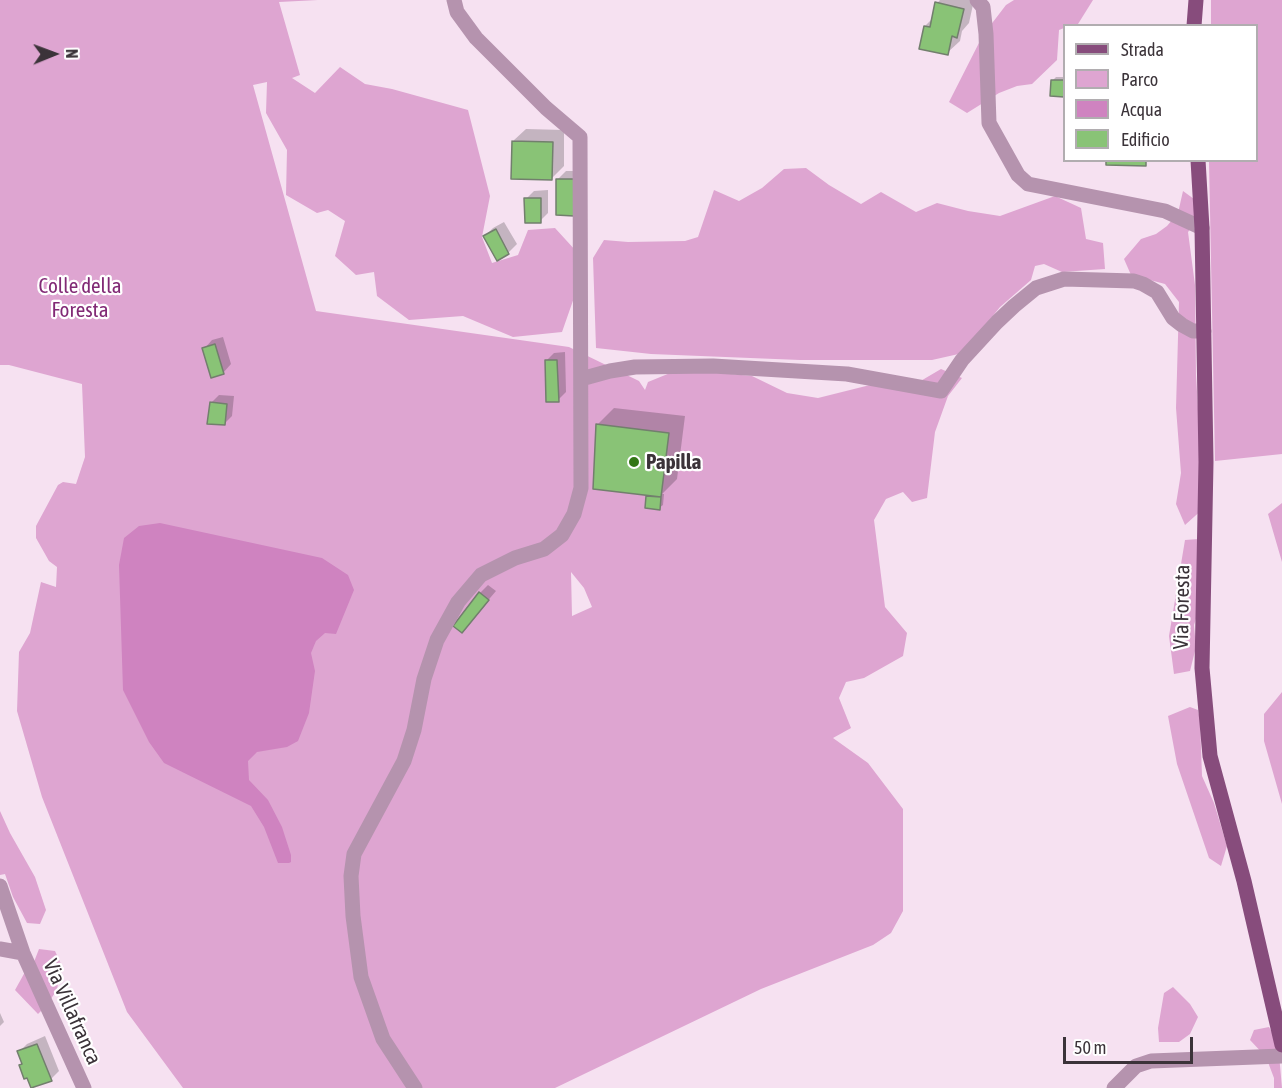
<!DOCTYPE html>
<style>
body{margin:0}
#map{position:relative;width:1282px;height:1088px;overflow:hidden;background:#f6e1f1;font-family:"Asap Condensed",sans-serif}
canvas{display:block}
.legend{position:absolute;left:1063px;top:24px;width:195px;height:138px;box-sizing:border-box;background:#fff;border:2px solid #b1adb0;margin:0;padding:8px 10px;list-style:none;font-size:18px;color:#3b3339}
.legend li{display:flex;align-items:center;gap:12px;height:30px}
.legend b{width:30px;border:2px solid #b1adb0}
.north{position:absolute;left:24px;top:24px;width:60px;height:60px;-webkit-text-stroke:4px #fff;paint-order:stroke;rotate:89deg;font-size:16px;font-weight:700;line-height:24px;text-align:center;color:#3b3339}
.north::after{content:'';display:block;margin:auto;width:21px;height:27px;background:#3b3339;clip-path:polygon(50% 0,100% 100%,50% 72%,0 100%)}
.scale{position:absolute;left:1063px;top:1037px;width:130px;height:27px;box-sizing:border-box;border:3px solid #3b3339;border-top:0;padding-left:8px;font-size:18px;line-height:21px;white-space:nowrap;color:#3b3339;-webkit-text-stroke:4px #fff;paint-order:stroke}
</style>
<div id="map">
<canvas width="1282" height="1088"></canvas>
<ul class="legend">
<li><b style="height:8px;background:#874c7c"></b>Strada</li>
<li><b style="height:16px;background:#dea5d1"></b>Parco</li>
<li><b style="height:16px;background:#cf83c0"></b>Acqua</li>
<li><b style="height:16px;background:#89c376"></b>Edificio</li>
</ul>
<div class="north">N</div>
<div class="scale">50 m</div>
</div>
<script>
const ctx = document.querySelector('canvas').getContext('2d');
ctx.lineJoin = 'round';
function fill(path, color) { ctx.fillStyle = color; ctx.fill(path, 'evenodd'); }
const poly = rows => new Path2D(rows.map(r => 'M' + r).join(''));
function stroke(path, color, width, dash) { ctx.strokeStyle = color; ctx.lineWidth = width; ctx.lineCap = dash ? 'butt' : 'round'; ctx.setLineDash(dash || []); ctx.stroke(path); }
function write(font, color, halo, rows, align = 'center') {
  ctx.font = font + ' "Asap Condensed",sans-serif'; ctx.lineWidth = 4.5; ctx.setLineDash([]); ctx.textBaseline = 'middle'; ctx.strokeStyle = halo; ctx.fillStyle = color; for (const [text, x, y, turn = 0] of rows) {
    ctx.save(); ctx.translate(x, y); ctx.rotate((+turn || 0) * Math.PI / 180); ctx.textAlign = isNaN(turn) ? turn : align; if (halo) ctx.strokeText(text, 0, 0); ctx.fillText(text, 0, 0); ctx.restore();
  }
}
fill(poly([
 [0,0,318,0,279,2,300,75,292,78,315,93,340,67,365,84,392,89,468,110,490,196,482,237,492,263,518,255,528,230,555,228,576,251,576,292,562,332,513,337,463,316,409,320,377,296,374,272,356,275,335,256,345,221,328,210,317,213,286,195,287,150,266,113,267,82,253,85,316,311,569,347,639,381,645,390,648,382,680,369,752,376,787,393,818,398,870,385,907,389,941,369,962,378,948,396,935,432,927,498,912,502,903,492,886,499,874,520,885,607,907,633,903,656,864,678,846,682,839,698,851,728,833,738,868,763,903,809,903,911,891,933,873,945,761,989,555,1088,183,1088,127,1012,42,797,17,711,19,652,30,633,41,582,56,587,57,567,49,561,36,538,36,526,58,485,63,482,76,484,85,457,82,384,9,365,0,365],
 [571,572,584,588,592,607,572,616],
 [1014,0,1093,0,1078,24,1064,26,1064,28,1059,30,1057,60,1032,84,1017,86,999,93,967,113,949,102,983,35,1006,5],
 [1211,0,1282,0,1282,454,1215,461,1209,161,1256,160,1256,26,1211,25],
 [806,168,829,185,861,204,881,192,916,212,937,203,968,211,1000,216,1055,196,1081,208,1086,239,1103,243,1105,269,1062,272,1044,264,1035,266,1031,280,1000,307,963,353,932,360,800,360,651,354,596,348,593,258,604,240,628,242,685,241,698,237,714,190,739,201,762,188,784,169],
 [1183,191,1194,199,1194,225,1188,232,1195,285,1196,375,1204,508,1185,525,1176,504,1181,473,1176,408,1179,302,1165,284,1131,275,1124,259,1141,239,1156,234,1167,226,1178,213],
 [1282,503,1282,562,1268,514],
 [1199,539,1200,606,1194,625,1196,647,1190,671,1174,674,1169,636,1185,540],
 [1282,692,1282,804,1264,741,1264,714],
 [1190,707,1198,710,1200,720,1202,776,1214,803,1227,846,1221,866,1209,858,1177,764,1168,716],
 [0,811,10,833,35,877,46,910,40,924,27,923,13,897,5,874,0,875],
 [39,949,55,951,61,964,57,990,46,1006,38,1014,15,990,25,972,32,967],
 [1173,987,1190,1004,1198,1017,1190,1034,1179,1042,1159,1042,1158,1028,1164,993],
 [1269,1027,1278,1043,1282,1088,1274,1088,1274,1078,1266,1057,1250,1040,1254,1030]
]), '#dea5d1');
fill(poly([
 [160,523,322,558,348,575,354,590,336,634,325,633,316,641,311,653,315,671,309,713,298,741,287,747,257,752,248,761,249,780,268,800,282,827,291,855,291,862,289,863,278,863,264,827,251,806,164,763,149,742,123,690,119,565,124,538,139,526]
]), '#cf83c0');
fill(poly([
 [940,0,974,0,969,23,962,31,960,41,947,53,925,26,933,18,937,3],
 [1056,77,1064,77,1064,95,1052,95,1053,80],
 [526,129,564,130,564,166,551,179,513,141],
 [566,171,582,171,574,214,558,179],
 [548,190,548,213,540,221,526,199,534,191],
 [504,222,517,244,509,252,498,258,485,236,493,228],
 [223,337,231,364,223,373,204,349,212,340],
 [565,352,566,392,558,400,546,361,554,353],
 [219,395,234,396,232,416,224,424,211,403],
 [614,408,685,416,677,479,662,494,664,494,663,505,659,508,647,507,648,494,598,424],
 [488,585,496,591,462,631,480,593],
 [0,1013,4,1022,0,1026],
 [45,1036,59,1071,51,1079,23,1063,19,1052,27,1044]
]), '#0003');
const building = poly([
 [935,2,964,9,957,38,952,36,948,55,919,49,924,26,930,27,935,2],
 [1051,80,1064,80,1064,97,1050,96,1051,80],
 [512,141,553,142,552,180,511,179,512,141],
 [1106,160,1146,160,1146,166,1106,165,1106,160],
 [556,179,575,179,574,216,556,215,556,179],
 [524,198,541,198,541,223,525,223,524,198],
 [496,229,509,254,497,261,483,236,496,229],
 [215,344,224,374,211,378,202,348,215,344],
 [545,360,557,360,559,402,546,402,545,360],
 [210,402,227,404,225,425,207,424,210,402],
 [596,424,669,433,661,497,593,489,596,424],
 [646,496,661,497,660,510,645,508,646,496],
 [479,592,489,600,462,633,453,626,479,592],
 [37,1044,52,1081,31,1088,27,1078,24,1079,19,1065,22,1064,17,1051,37,1044]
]);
fill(building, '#89c376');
stroke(building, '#727f6d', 1.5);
stroke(poly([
 [977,0,983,7,986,34,989,123,1018,175,1028,184,1165,211,1202,228],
 [581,379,610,371,635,367,713,366,847,374,941,391,962,360,997,322,1014,306,1036,288,1064,279,1134,281,1143,284,1157,292,1173,318,1182,325,1193,331,1204,331],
 [0,886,23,953,84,1088],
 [0,949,23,953],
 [415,1088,383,1039,361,977,353,916,351,876,354,854,404,761,414,730,424,679,437,640,458,602,481,575,515,558,544,549,562,535,574,514,581,488,580,137,546,108,476,38,457,12,454,0],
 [1114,1088,1136,1066,1151,1061,1282,1056]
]), '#b593ae', 15);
stroke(poly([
 [1194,26,1196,0],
 [1198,160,1202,228,1206,462,1202,668,1210,756,1244,881,1282,1045]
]), '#874c7c', 15);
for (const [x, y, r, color] of [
 [634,462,6,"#337616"]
]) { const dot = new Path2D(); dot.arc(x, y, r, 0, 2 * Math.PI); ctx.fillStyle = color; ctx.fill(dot); stroke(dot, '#fff', 2); }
write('21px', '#812975', '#fff', [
 ["Colle della",80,286],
 ["Foresta",80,310]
]);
write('bold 21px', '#3b3339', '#fff', [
 ["Papilla",646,462]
], 'left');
write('21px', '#3b3339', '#fff', [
 ["Via Foresta",1182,607,-89],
 ["Via Villafranca",72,1012,66]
]);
</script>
